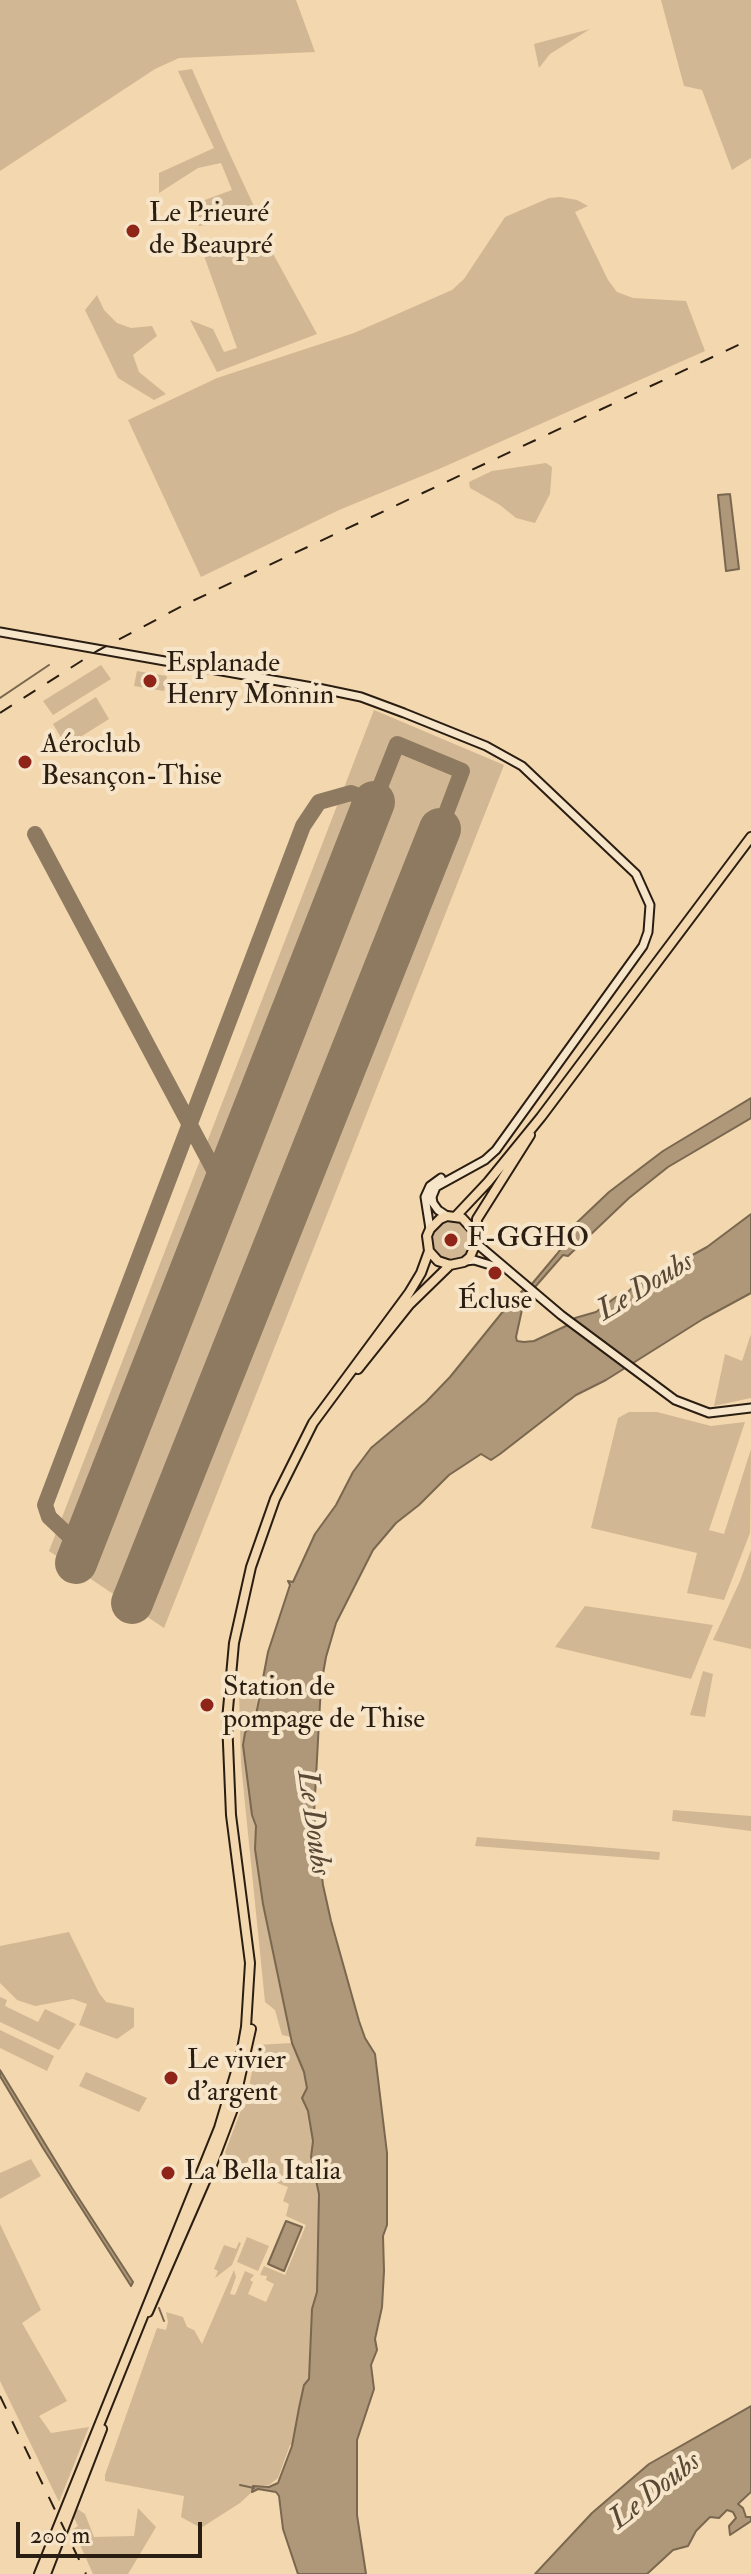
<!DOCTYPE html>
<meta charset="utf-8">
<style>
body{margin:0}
#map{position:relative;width:751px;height:2574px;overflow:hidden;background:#f3d7ae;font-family:"IM FELL Double Pica",serif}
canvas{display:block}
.scale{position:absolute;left:16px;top:2522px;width:186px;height:36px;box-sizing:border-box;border:4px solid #2a1d11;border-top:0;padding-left:10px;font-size:24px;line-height:28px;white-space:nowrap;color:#2a1d11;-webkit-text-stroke:6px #f7e5ca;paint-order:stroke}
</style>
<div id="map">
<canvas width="751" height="2574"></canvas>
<div class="scale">200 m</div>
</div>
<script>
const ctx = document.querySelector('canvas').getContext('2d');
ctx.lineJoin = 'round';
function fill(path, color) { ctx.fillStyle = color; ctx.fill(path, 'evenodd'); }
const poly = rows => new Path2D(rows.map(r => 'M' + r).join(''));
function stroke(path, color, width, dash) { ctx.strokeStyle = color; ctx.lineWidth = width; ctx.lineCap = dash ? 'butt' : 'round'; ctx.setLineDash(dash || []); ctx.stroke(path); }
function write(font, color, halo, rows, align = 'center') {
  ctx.font = font + ' "IM FELL Double Pica",serif'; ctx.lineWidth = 8; ctx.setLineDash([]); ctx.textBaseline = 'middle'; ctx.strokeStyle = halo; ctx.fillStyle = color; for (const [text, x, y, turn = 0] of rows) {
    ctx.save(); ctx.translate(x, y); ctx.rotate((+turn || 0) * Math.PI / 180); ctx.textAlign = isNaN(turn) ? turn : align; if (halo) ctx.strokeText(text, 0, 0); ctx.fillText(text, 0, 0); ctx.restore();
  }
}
fill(poly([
 [0,0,296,0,315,52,179,58,155,69,0,171],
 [661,0,751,0,751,158,732,170,702,90,684,86],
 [590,29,550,54,539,68,534,44],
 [192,69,226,146,259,217,199,226,191,205,232,190,221,163,198,168,159,193,159,173,214,148,178,71],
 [560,197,577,200,588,206,575,212,608,280,617,292,633,298,686,301,705,351,439,469,339,510,201,577,128,420,217,378,354,333,452,290,464,279,505,217,549,198],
 [228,244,271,250,317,334,217,372,190,320,213,329,224,352,237,348,203,253],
 [97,295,104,310,117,323,131,328,152,326,157,336,133,355,139,372,166,394,154,400,118,378,85,310],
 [546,463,552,467,550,494,535,523,516,518,500,505,470,488,469,482,492,471],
 [101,665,111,679,53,715,43,701],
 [137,671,167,676,164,691,134,686],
 [96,697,109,719,66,746,53,724],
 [374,710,504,765,164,1628,49,1551],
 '433 1241a19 19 0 1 1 38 0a19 19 0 1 1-38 0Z',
 [751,1334,751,1398,714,1406,725,1354,742,1361],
 [629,1412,657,1412,711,1426,745,1422,709,1530,724,1534,751,1449,750,1533,724,1600,687,1593,697,1553,591,1528,618,1418],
 [751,1550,751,1649,713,1640,740,1581],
 [585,1606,713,1625,691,1679,555,1647],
 [703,1671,713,1674,705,1717,690,1715],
 [239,1692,257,1699,256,1715,245,1733,243,1745,252,1815,256,1826,255,1841,267,1924,291,2037,282,2035,275,2010,265,2002,241,1764],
 [673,1810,751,1816,751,1831,672,1821],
 [477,1837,660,1852,659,1860,475,1846],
 [69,1932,99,1993,106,2002,134,2008,134,2027,117,2039,79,2025,87,2004,73,1999,35,2006,17,2000,0,1983,0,1946],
 [0,1997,7,2000,5,2006,38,2022,45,2009,76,2024,59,2050,0,2022],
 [0,2030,54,2056,47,2071,0,2048],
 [292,2043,304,2072,307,2088,304,2105,308,2111,313,2141,311,2157,319,2194,317,2292,312,2309,309,2379,304,2385,299,2408,292,2446,290,2445,278,2478,269,2485,253,2486,252,2492,240,2503,201,2528,181,2517,184,2496,105,2481,105,2475,157,2328,166,2330,168,2322,166,2312,183,2317,187,2327,194,2330,202,2344,234,2270,236,2277,230,2294,235,2295,245,2271,254,2275,250,2280,253,2282,248,2294,266,2302,274,2284,266,2280,267,2276,260,2275,264,2266,285,2275,306,2225,286,2216,289,2204,283,2201,288,2187,269,2180,271,2175,258,2163,258,2156,244,2164,227,2157,225,2152,248,2092,257,2045],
 [86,2072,147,2098,139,2112,79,2086],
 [31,2159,41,2176,0,2199,0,2173],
 [0,2224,41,2310,22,2323,67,2401,39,2416,51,2433,89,2427,59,2502,0,2381],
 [247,2237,269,2246,258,2271,237,2262],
 [239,2242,241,2243,232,2265,215,2278,218,2271,214,2269,224,2245,236,2249],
 [76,2508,85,2514,94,2537,134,2536,138,2508,156,2527,128,2574,93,2574,73,2529,78,2526,73,2516]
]), '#d1b793');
const water = poly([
 [730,494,739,569,726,571,718,495,730,494],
 [751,1098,751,1118,668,1167,629,1198,568,1256,563,1255,535,1287,530,1295,531,1296,523,1305,516,1337,517,1341,524,1342,534,1341,568,1325,575,1318,596,1312,616,1297,624,1296,631,1289,707,1247,751,1214,751,1293,703,1319,606,1380,576,1395,500,1454,491,1460,481,1454,449,1475,419,1505,396,1523,373,1550,336,1623,326,1657,321,1685,314,1814,323,1885,331,1921,359,2021,365,2038,375,2054,387,2153,387,2225,383,2236,384,2271,382,2307,375,2339,377,2350,371,2365,374,2389,357,2440,357,2515,366,2574,298,2574,283,2529,279,2496,276,2492,258,2489,252,2492,253,2486,269,2487,278,2483,292,2446,299,2408,304,2385,309,2379,312,2309,317,2292,319,2194,311,2157,313,2141,308,2111,302,2098,307,2088,304,2072,292,2043,263,1904,255,1849,256,1826,252,1815,243,1745,245,1733,256,1715,268,1652,290,1585,288,1581,293,1582,315,1534,336,1505,353,1472,371,1448,426,1402,450,1377,505,1309,523,1290,526,1291,557,1254,560,1250,558,1248,568,1231,609,1192,663,1151,751,1098],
 [0,2070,72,2188,133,2282,131,2286,43,2148,0,2076,0,2070],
 [286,2221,302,2227,284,2271,268,2264,286,2221],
 [751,2406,751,2492,738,2504,743,2508,746,2517,751,2517,751,2521,730,2535,729,2526,736,2518,733,2512,727,2510,719,2518,710,2517,696,2531,688,2546,673,2550,647,2574,535,2574,592,2513,649,2464,751,2406]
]);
fill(water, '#af9879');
stroke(water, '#7a674f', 2);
stroke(poly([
 [0,698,49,665],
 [159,2308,164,2321],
 [240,2485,254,2488]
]), '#7a674f', 2);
stroke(poly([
 [35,834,223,1187],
 [82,1548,49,1517,45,1505,303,826,319,802,351,793,374,802,397,744,462,771,440,829]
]), '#8e7a60', 16);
stroke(poly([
 [76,1563,374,802],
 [132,1603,440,829]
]), '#8e7a60', 42);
const secondary = poly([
 [0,632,318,688,361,697,404,713,486,746,522,766,636,874,650,905,648,932,643,946,496,1150,485,1160,436,1187,432,1197,433,1203,438,1210,447,1216],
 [430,1229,425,1197,430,1186,441,1178],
 [476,1243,561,1315,675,1400,709,1413,751,1408],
 [466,1261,474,1260,500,1268]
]);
const primary = poly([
 [456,1216,488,1182,541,1117,751,837],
 [475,1232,462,1218,447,1216,440,1219,430,1229,427,1236,429,1251,438,1261,450,1265,464,1262,470,1257,476,1243,477,1219,530,1135],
 [358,1369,409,1305,450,1265],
 [148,2312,210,2170,233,2109,251,2029],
 [39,2574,219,2128,241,2055,246,2027,250,1963,231,1815,227,1720,234,1643,251,1567,275,1499,313,1423,409,1293,421,1273,429,1251],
 [46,2574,102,2429]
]);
stroke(secondary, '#2a1d11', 11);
stroke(primary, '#2a1d11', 12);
stroke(secondary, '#f7e5ca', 7);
stroke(primary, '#f3d7ae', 8);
stroke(poly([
 [0,713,97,651,186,604,751,339],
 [0,2396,86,2574]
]), '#2a1d11', 2, [14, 14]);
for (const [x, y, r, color] of [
 [133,231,8,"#8f2418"],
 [150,681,8,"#8f2418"],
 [25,762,8,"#8f2418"],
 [451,1240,8,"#8f2418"],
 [495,1273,8,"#8f2418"],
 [207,1705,8,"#8f2418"],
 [171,2078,8,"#8f2418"],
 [168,2173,8,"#8f2418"]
]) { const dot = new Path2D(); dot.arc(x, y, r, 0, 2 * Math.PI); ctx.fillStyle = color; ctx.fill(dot); stroke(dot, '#f7e5ca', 3); }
write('28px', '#2a1d11', '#f7e5ca', [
 ["Le Prieuré",149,215],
 ["de Beaupré",149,247],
 ["Esplanade",166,665],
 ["Henry Monnin",166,697],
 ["Aéroclub",41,746],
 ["Besançon-Thise",41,778],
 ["F-GGHO",467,1240],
 ["Écluse",495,1302,"center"],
 ["Station de",223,1689],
 ["pompage de Thise",223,1721],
 ["Le vivier",187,2062],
 ["d'argent",187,2094],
 ["La Bella Italia",184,2173]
], 'left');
write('italic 30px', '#594835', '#f7e5ca', [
 ["Le Doubs",646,1288,-31],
 ["Le Doubs",312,1823,82],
 ["Le Doubs",656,2492,-38]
]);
</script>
